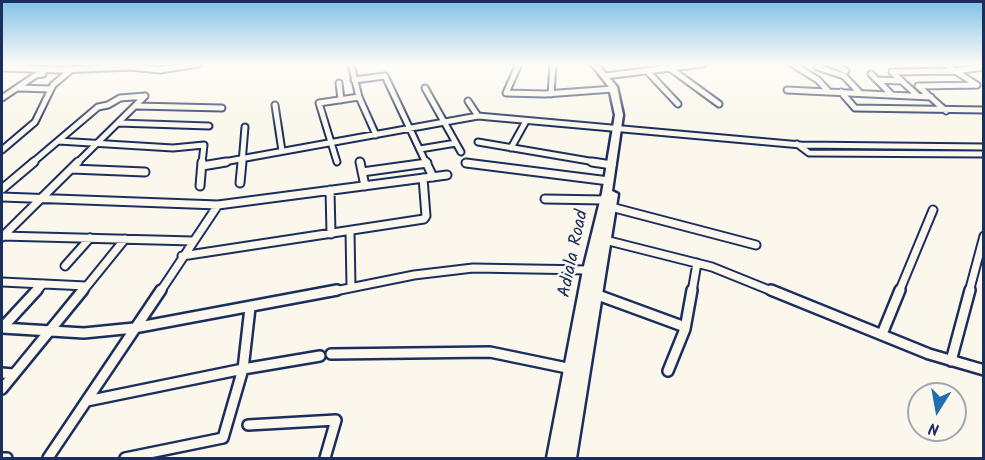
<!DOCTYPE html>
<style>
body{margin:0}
#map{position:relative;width:985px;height:460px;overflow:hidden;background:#fbf7ec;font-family:Kalam,sans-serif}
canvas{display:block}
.frame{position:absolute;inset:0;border:3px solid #1b2f5e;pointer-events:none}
.north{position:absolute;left:907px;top:382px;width:60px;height:60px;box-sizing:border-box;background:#fbf7ec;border:2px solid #a1a7b3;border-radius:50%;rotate:191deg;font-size:16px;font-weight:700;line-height:24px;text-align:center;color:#1b2f5e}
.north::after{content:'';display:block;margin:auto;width:21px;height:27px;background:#1f6fb2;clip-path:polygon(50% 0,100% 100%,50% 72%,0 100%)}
</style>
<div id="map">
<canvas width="985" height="460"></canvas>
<div class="frame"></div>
<div class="north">N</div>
</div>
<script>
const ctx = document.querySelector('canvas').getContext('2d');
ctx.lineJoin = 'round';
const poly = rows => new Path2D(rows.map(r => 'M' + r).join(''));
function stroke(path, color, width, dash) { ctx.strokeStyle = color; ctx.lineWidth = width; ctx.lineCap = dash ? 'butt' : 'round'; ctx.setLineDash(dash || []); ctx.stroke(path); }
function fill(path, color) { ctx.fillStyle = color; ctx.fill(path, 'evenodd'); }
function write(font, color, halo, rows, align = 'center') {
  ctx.font = font + ' Kalam,sans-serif'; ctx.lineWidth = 4.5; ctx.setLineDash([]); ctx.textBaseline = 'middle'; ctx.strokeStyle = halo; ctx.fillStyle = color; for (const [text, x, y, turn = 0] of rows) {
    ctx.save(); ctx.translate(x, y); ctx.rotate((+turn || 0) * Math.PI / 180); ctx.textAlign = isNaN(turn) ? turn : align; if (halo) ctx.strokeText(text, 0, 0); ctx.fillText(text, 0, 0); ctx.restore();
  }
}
const streetFar2 = poly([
 [351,64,359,97,376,135],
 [519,64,506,93,545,94,613,89],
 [792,64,818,80,829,92],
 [831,64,846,71],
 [944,64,977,85],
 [817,67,844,76,860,93],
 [2,68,61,70,130,67,160,70,198,64],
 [671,69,719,104],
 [647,71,678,104],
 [892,72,956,71,984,67],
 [892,72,918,96],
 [871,74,892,95],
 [605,76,703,64],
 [354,80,385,76,426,163],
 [877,80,902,81],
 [339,83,341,100],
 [918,86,977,85],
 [918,86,946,111],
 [18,88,51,89],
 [425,88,461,152],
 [787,90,931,97],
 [841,92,855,108,984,110],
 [551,94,553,64],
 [2,98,36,75,43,74],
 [468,101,478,116],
 [275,105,282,151],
 [136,106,222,108],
 [118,123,209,126],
 [58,141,173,148,204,145,202,163],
 [478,142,601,163],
 [797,144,809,153,984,154],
 [511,148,526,121],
 [420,149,456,143],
 [2,150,35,122,53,85,71,70],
 [337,162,319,103,359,97],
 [32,163,98,107,108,105,120,98,145,96],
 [77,163,145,96],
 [218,163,478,116,801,145,984,147],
 [242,163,245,127]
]);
const streetFar1 = poly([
 [360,162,365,186],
 [426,162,433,177],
 [592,162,612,165],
 [466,163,609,181],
 [202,166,226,162],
 [72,169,145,172],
 [362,172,427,163],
 [240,183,242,162],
 [200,186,202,162],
 [2,189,34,162],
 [330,190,331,234],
 [2,197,218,205,447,175],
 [545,199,605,200],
 [611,207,756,245],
 [350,231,351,287],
 [2,236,193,241],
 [2,237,78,162],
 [605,240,712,267,774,292],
 [182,256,424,219,426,216,423,178],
 [65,266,90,238],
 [2,282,86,286],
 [36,292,43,284],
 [82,292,125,239],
 [160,292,218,205],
 [330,292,414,275,473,268,589,270],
 [692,292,697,263],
 [899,292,933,210],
 [969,292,984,236]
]);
const street = poly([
 [771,290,929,354,984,370],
 [595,294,685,327],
 [2,328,84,333,134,328,337,290],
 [2,328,37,290],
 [882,334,900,290],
 [331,354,490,352,572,369],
 [951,361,970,290],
 [668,371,685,329,692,290],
 [2,373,13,374],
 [2,389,83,290],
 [87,401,243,369,320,356],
 [248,425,336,420,325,458],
 [2,458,7,458],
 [48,458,161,290],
 [125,458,223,438,243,369,250,308]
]);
const primary = poly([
 [591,64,598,64,617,87,623,115,612,191,618,194,576,458,547,458,583,270,602,193,615,115,609,87,591,64]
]);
stroke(streetFar2, '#1b2f5e', 9);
stroke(streetFar1, '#1b2f5e', 11);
stroke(street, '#1b2f5e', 14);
stroke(primary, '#1b2f5e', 5);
stroke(streetFar2, '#fbf7ec', 5);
stroke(streetFar1, '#fbf7ec', 7);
stroke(street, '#fbf7ec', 9);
fill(primary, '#fbf7ec');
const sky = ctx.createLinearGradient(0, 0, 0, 128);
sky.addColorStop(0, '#80c1e6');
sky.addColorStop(0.5, '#fdfbf6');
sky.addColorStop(1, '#fdfbf600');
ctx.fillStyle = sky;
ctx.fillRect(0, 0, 985, 128);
write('18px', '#1b2f5e', '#fbf7ec', [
 ["Adiala Road",575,254,-78]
]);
</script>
